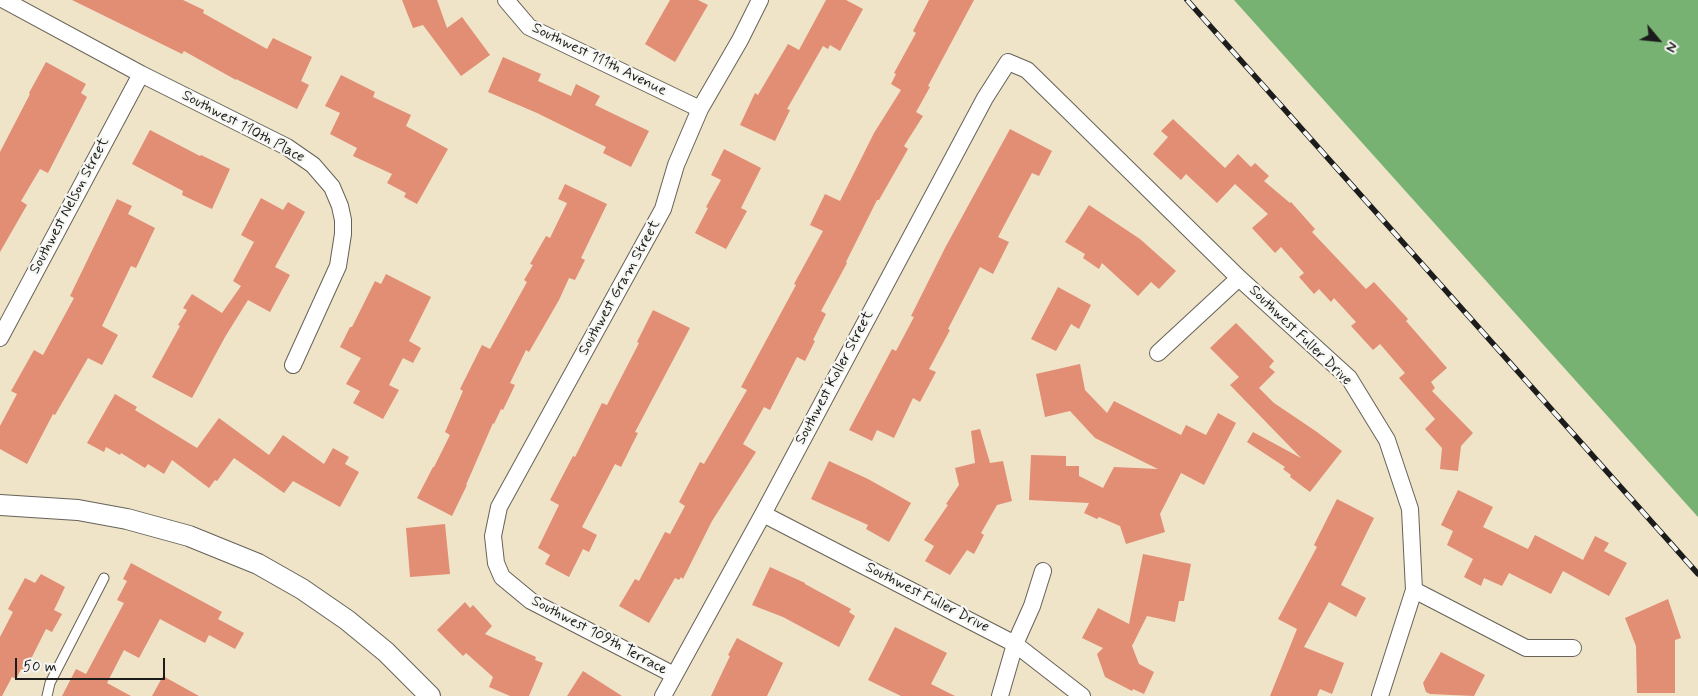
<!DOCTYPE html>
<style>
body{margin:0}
#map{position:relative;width:1698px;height:696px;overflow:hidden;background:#efe3c8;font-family:Mynerve,sans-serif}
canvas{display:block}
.north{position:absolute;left:1633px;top:15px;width:50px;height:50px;-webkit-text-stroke:4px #f6f6f2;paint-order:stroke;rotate:118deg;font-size:14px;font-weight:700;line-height:20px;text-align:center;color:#1c1c1c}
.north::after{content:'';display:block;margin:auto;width:18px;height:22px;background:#1c1c1c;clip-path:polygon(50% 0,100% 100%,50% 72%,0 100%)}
.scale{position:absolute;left:15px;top:658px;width:150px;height:22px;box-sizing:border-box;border:2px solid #1c1c1c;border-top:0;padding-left:6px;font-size:15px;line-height:18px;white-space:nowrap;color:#1c1c1c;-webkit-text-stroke:4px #f6f6f2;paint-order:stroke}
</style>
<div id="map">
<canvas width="1698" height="696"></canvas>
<div class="north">N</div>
<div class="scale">50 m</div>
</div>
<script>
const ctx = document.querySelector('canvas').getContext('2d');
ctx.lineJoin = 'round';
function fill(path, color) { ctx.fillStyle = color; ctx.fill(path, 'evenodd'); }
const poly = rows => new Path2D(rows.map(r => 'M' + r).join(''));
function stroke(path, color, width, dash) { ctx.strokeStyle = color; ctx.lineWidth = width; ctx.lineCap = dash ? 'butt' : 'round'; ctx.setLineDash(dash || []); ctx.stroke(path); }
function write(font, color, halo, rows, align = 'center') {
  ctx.font = font + ' Mynerve,sans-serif'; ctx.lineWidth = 4.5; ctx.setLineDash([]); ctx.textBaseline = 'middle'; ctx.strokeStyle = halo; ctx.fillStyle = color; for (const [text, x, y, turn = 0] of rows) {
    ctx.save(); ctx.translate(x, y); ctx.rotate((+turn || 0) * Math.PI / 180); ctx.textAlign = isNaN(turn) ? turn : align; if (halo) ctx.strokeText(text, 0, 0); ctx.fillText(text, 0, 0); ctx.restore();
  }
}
fill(poly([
 [1234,0,1698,0,1698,517]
]), '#77b272');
fill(poly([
 [72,0,183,0,204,10,203,13,267,49,273,38,312,57,301,81,309,85,297,109,236,79,236,80,184,51,182,54],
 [402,0,437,0,447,28,462,17,490,55,461,76,423,25,413,28],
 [670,0,698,0,708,5,675,62,645,44],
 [826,0,846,0,863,9,840,51,830,45,828,49,823,46,787,109,790,110,775,141,740,125,755,93,758,95,788,44,799,50],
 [929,0,974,0,928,86,930,87,916,112,923,116,904,146,908,149,879,200,877,200,846,262,847,263,821,311,826,314,813,340,815,341,805,361,797,357,770,410,764,407,743,444,756,452,712,521,683,579,681,577,679,580,675,578,649,623,619,606,635,579,639,581,665,532,670,534,685,506,679,502,700,462,704,464,747,390,741,387,796,285,794,284,823,231,810,225,825,194,840,201,874,133,901,90,891,84,896,74,894,73,916,33,913,31],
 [503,57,541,74,538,81,571,96,576,84,600,96,595,105,649,131,631,167,603,153,606,147,537,113,488,92],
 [46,62,86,84,81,93,87,97,48,173,40,169,21,201,27,205,0,252,0,152,30,94,29,93],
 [341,75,375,92,373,97,411,115,406,126,448,149,417,204,404,197,406,193,387,183,392,174,353,156,357,148,330,134,340,113,325,106],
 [1173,119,1225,168,1238,154,1251,167,1255,163,1269,176,1264,181,1290,203,1291,202,1315,229,1312,232,1366,289,1374,282,1408,319,1406,321,1447,368,1431,382,1435,388,1432,391,1473,433,1461,446,1458,471,1440,469,1442,448,1425,429,1435,419,1399,378,1405,373,1380,344,1373,350,1351,326,1356,322,1334,298,1331,302,1319,289,1314,294,1299,277,1304,273,1281,247,1275,253,1252,228,1268,214,1235,184,1217,203,1186,174,1181,180,1153,154,1168,137,1161,131],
 [1010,129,1052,151,1039,176,1032,173,998,237,1009,242,993,274,980,267,948,329,950,330,929,369,936,372,920,402,913,398,894,438,877,430,872,441,849,430,892,349,896,351,914,317,911,316,945,248],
 [150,130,200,156,201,155,230,169,212,209,182,195,183,191,132,164],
 [724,149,761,168,741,208,747,211,726,249,695,233,708,208,706,207,721,180,711,175],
 [565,184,607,204,581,258,585,260,575,280,569,278,559,300,529,352,526,350,510,383,515,385,503,410,501,409,494,424,493,423,466,485,467,485,452,516,417,498,433,467,434,467,450,435,445,432,463,391,460,389,482,345,490,349,527,282,524,280,533,265,530,264,546,236,550,238,567,203,558,199],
 [261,198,283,210,288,202,305,212,275,267,290,275,270,312,248,300,225,337,192,398,152,377,180,326,178,325,187,310,183,308,192,294,222,313,241,286,233,281,254,242,241,235],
 [117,199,132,206,128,214,155,228,136,268,131,266,102,326,118,335,102,365,88,358,55,415,53,414,27,464,0,449,0,426,17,394,11,391,34,350,43,355,74,298,70,296],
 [1089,205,1140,239,1176,271,1159,289,1151,282,1138,296,1102,263,1099,269,1083,258,1085,254,1065,242],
 [386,274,431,297,409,341,421,348,413,363,403,358,389,385,399,390,383,419,353,403,360,391,346,384,361,358,340,347,350,327,352,327,375,281,381,284],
 [1058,287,1091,305,1079,329,1071,324,1056,351,1031,339],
 [653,310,690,328,635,432,638,433,621,467,615,464,582,527,597,535,589,552,583,549,569,577,545,564,550,555,538,548,559,505,550,500,573,456,575,457,602,403,607,405,639,343,637,342],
 [1236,323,1274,361,1269,367,1275,372,1259,388,1274,403,1317,432,1342,451,1310,492,1290,477,1291,475,1283,469,1285,467,1247,442,1253,432,1301,458,1230,385,1239,377,1210,348],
 [1080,364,1085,390,1107,413,1114,401,1181,435,1186,425,1206,435,1218,413,1236,423,1204,485,1181,473,1160,514,1165,532,1126,544,1120,526,1099,517,1097,519,1084,513,1089,503,1029,500,1031,455,1066,456,1066,466,1079,466,1079,476,1103,488,1114,467,1158,469,1095,438,1070,411,1045,417,1036,374],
 [115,394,137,407,135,410,197,448,219,418,269,455,283,435,324,464,333,448,349,457,345,464,359,472,340,507,293,481,284,493,234,458,217,481,215,480,209,488,172,460,164,474,148,464,145,468,121,453,120,455,106,447,104,452,87,443],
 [980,429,990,463,1003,461,1012,501,997,505,981,533,984,535,974,554,967,550,950,575,925,561,934,546,924,540,948,505,946,504,959,485,955,468,975,463,971,431],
 [829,461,868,479,911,503,889,542,866,529,868,525,811,499],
 [1458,490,1493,507,1483,527,1528,549,1535,535,1583,560,1595,536,1609,543,1604,551,1627,563,1609,596,1563,571,1551,594,1509,573,1502,586,1484,578,1481,586,1464,577,1473,559,1447,545,1453,531,1441,525],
 [1337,499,1374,518,1341,585,1366,598,1356,617,1329,602,1304,647,1344,663,1332,694,1320,689,1317,696,1270,696,1297,629,1278,619,1317,547,1314,545],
 [445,524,450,574,410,577,406,528],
 [1143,554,1191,564,1184,601,1179,601,1175,622,1147,616,1132,646,1139,664,1154,672,1144,694,1133,689,1132,691,1105,677,1097,654,1103,648,1082,638,1098,608,1129,624],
 [131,563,222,612,218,619,244,633,235,649,209,635,205,643,160,619,139,658,124,650,107,683,131,696,62,696,76,669,86,674,124,603,117,600,127,581,123,579],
 [770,567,805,583,805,584,851,609,849,612,855,616,839,647,783,617,752,605],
 [41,574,65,587,54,610,62,614,52,632,46,629,25,671,21,669,16,679,12,677,2,696,0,696,0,637,13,612,8,609,25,578,35,583],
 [1668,599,1681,638,1675,640,1675,693,1637,693,1636,646,1625,618],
 [465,602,470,608,473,605,492,626,485,634,536,657,535,660,543,663,529,696,510,696,489,687,493,677,466,653,463,656,437,630],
 [895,627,947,653,931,684,955,696,901,696,868,680],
 [737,638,783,663,767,696,711,696,730,656,728,655],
 [1441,652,1485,675,1474,696,1430,694,1426,692,1423,683],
 [583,671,622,696,567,696],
 [163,676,199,696,152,696]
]), '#e18e75');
const service = poly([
 [47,696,50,683,104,578]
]);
const minor = poly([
 [4,0,141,74,287,147,313,165,332,187,340,206,343,220,343,234,338,266,293,365],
 [506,0,529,27,700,109],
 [0,338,141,74],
 [1158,353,1239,278],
 [763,514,1015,644,1082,696],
 [1414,590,1526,648,1573,648],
 [674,675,531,601,502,577,496,563,493,536,499,507,663,209,676,165,700,109,740,40,760,0],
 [663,696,763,514,985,98,1008,62,1027,70,1239,278,1349,378,1387,440,1410,509,1414,590,1380,696],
 [1000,696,1015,644,1032,606,1043,571]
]);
const tertiary = poly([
 [0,505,78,510,127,519,189,536,258,564,302,589,347,620,386,652,430,696]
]);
stroke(service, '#666258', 11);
stroke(minor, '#666258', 18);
stroke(tertiary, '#666258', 22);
stroke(service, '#fff', 9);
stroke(minor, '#fff', 16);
stroke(tertiary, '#fff', 20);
const rail = poly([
 [1187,0,1698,574]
]);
stroke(rail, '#1c1c1c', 5.5);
stroke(rail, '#f6f6f2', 4, [11]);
write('15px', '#1c1c1c', '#f6f6f2', [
 ["Southwest 111th Avenue",599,60,26],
 ["Southwest 110th Place",243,127,28],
 ["Southwest Nelson Street",70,206,-62],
 ["Southwest Gram Street",620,288,-61],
 ["Southwest Fuller Drive",1300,336,44],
 ["Southwest Koller Street",835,378,-62],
 ["Southwest Fuller Drive",927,598,27],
 ["Southwest 109th Terrace",599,636,28]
]);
</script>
